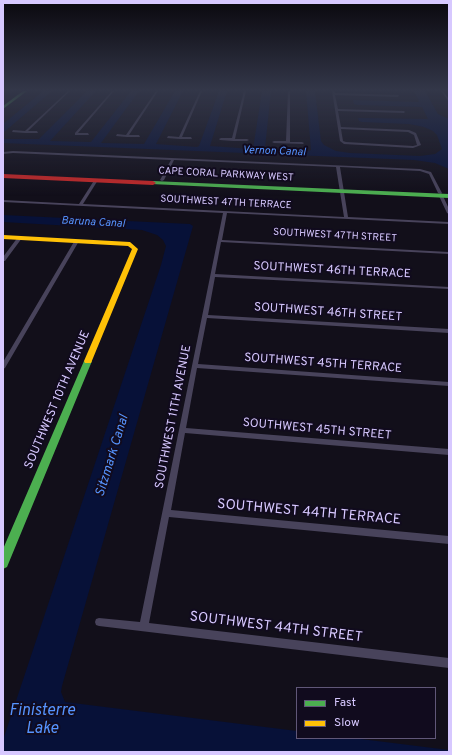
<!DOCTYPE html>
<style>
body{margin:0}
#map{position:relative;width:452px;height:755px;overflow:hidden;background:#120f1a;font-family:Overpass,sans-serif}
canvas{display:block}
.frame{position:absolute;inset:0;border:4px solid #d7c8ff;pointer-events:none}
.legend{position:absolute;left:296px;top:687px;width:140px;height:52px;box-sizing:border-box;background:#110b1e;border:1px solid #605778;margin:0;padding:5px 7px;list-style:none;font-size:12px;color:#d7c8ff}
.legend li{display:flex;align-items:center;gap:8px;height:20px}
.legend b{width:20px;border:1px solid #605778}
</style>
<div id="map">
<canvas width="452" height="755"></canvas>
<div class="frame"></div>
<ul class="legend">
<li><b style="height:5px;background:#4caf50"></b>Fast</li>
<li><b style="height:5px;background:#ffc107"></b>Slow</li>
</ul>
</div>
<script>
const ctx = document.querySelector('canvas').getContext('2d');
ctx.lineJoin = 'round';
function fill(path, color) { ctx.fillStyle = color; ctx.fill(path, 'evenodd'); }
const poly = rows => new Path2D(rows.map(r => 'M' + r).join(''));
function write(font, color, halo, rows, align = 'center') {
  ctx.font = font + ' Overpass,sans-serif'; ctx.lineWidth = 4; ctx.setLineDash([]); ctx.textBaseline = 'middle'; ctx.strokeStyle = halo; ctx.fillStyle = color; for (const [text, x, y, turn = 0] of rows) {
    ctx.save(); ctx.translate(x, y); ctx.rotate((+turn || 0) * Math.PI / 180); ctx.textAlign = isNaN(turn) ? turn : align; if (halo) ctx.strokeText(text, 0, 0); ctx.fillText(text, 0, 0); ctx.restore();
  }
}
fill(poly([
 [43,91,52,91,3,133,3,124],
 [87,91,96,91,50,141,91,142,131,91,139,91,101,143,144,144,175,91,183,91,156,144,197,147,199,146,219,91,227,91,210,146,253,149,262,91,271,91,265,148,308,151,311,150,306,91,315,91,321,141,324,145,336,151,350,153,420,156,435,154,442,149,437,135,433,131,424,127,409,124,362,122,359,121,358,118,428,119,422,107,357,105,354,104,353,100,418,102,419,101,414,91,401,91,425,91,438,114,449,119,449,169,435,163,414,160,3,143,3,139,39,139],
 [3,215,190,224,193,226,62,686,61,692,65,702,297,731,297,738,353,738,449,750,449,752,3,752,3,740,161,265,166,246,163,240,157,235,142,230,3,222]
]), '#071138');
fill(poly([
 [68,91,70,91,28,131,37,131,38,133,25,133,12,132,13,130,25,131,68,91],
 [112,91,114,91,78,133,88,133,89,135,75,135,75,133,112,91],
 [156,91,158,91,129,135,139,135,140,137,127,137,116,136,117,134,126,135,156,91],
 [200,91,202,91,182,137,191,137,192,139,180,139,167,138,168,136,179,137,200,91],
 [244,91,246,91,235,139,247,139,249,140,247,141,233,141,220,140,219,139,221,138,232,138,244,91],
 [288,91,290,91,290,142,302,142,304,143,303,144,274,143,272,142,274,141,286,141,288,91],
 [332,91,334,91,335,93,399,95,398,97,335,95,338,109,404,111,405,112,404,113,338,111,341,127,409,130,416,133,421,145,413,148,344,144,340,141,332,91],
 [341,129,408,132,414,135,417,145,413,146,346,142,343,141,341,129],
 [441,91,443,91,449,99,449,102,441,91],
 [13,151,420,169,431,172,442,193,441,194,438,193,429,174,420,171,340,167,348,217,449,222,449,224,227,213,222,240,449,252,449,254,221,242,215,274,449,287,449,289,215,277,208,315,449,329,449,333,207,318,198,364,449,382,449,386,197,368,186,428,449,449,449,455,185,433,171,510,449,536,449,544,169,517,149,623,449,658,449,668,99,626,96,625,95,622,96,619,99,618,140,622,223,213,3,202,3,200,79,204,95,179,96,179,98,180,83,204,344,217,336,167,174,160,164,180,162,181,160,180,171,160,13,153,3,154,3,152,13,151],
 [440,195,443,196,449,209,449,214,447,213,439,196,440,195],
 [18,237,22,238,5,261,3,261,3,257,18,237],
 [75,240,79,241,5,368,3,369,3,362,75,240]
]), '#48435b');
fill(poly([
 [23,91,27,91,3,109,3,106,23,91],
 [153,181,449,194,449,198,151,184,151,182,153,181],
 [88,358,92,361,7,567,3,569,3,549,84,361,88,358]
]), '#4caf50');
fill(poly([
 [3,235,130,242,138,249,91,363,85,363,84,361,132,249,128,246,3,239,3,235]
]), '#ffc107');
fill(poly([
 [3,174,153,181,156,183,153,185,3,178,3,174]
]), '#c62828');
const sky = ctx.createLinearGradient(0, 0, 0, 196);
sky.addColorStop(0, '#0a080e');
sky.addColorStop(0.46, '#333749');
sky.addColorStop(1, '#33374900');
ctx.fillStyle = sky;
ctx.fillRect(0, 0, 452, 196);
write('10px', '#d7c8ff', '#110b1e', [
 ["CAPE CORAL PARKWAY WEST",226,175,3],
 ["SOUTHWEST 47TH TERRACE",226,203,3],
 ["SOUTHWEST 47TH STREET",335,236,3]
]);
write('italic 11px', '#5694ff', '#110b1e', [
 ["Vernon Canal",274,152,2],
 ["Baruna Canal",93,223,3]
]);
write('12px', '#d7c8ff', '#110b1e', [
 ["SOUTHWEST 46TH TERRACE",332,271,3],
 ["SOUTHWEST 46TH STREET",328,313,4],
 ["SOUTHWEST 45TH TERRACE",323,364,4],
 ["SOUTHWEST 10TH AVENUE",58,400,-67],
 ["SOUTHWEST 11TH AVENUE",174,417,-79],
 ["SOUTHWEST 45TH STREET",317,430,5]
]);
write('italic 13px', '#5694ff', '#110b1e', [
 ["Sitzmark Canal",113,456,-73]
]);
write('14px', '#d7c8ff', '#110b1e', [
 ["SOUTHWEST 44TH TERRACE",309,513,5],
 ["SOUTHWEST 44TH STREET",276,628,7]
]);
write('italic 16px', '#5694ff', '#110b1e', [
 ["Finisterre",42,712],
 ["Lake",42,730]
]);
</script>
